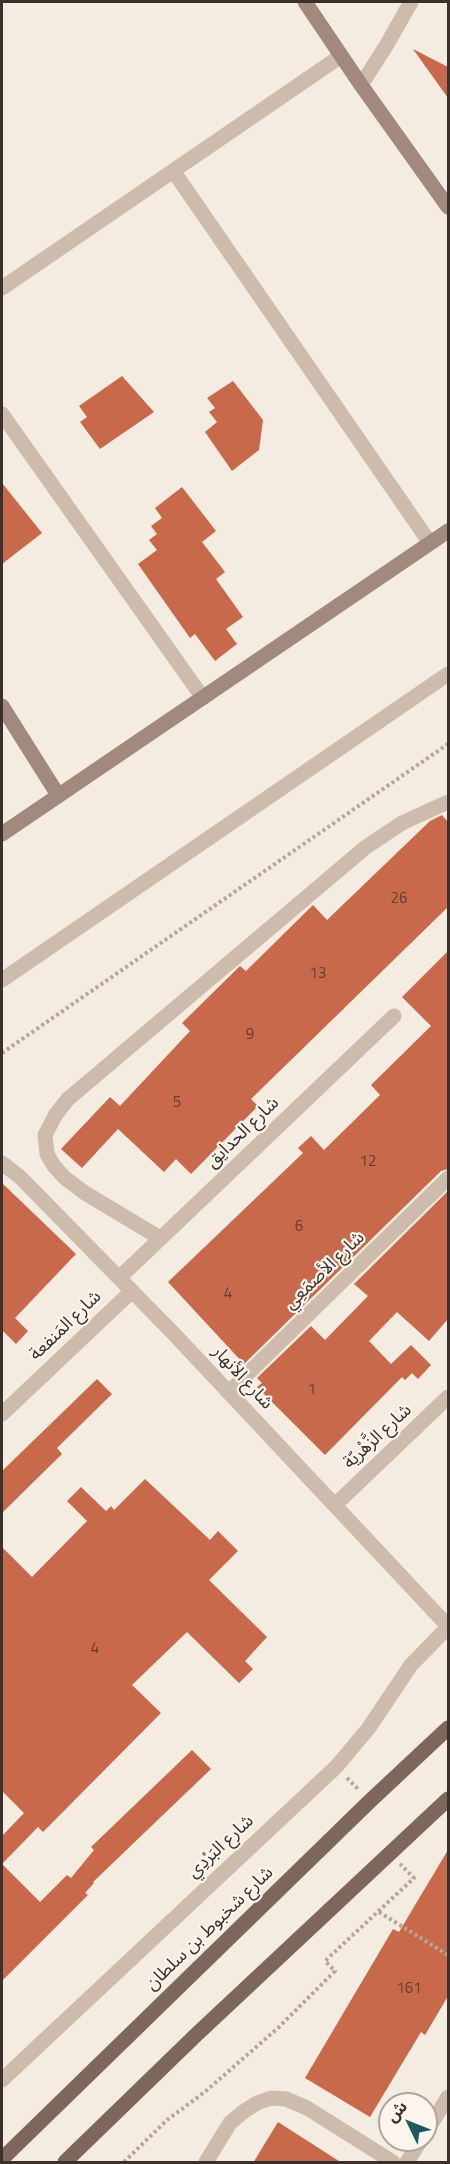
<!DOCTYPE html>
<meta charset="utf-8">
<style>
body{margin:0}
#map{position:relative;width:450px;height:2164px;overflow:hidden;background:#f4ebe1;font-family:"Titillium Web","Noto Sans Arabic",sans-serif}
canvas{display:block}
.frame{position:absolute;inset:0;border:3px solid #3b302b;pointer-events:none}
.north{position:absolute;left:378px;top:2092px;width:60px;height:60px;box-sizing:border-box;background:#fbf5ee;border:2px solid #aea6a0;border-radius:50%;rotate:313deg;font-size:16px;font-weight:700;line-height:24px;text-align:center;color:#3b302b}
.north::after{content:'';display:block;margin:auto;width:21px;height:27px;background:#1f5a5e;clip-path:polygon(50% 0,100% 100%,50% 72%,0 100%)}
</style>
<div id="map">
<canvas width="450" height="2164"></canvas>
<div class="frame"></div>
<div class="north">ش</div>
</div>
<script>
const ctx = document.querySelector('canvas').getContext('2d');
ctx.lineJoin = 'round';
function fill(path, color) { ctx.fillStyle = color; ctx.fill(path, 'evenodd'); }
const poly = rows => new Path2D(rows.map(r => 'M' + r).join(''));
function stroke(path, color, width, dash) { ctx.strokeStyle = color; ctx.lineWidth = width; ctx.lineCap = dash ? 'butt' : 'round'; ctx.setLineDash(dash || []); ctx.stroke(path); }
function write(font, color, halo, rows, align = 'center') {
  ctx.font = font + ' "Titillium Web","Noto Sans Arabic",sans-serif'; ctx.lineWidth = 4.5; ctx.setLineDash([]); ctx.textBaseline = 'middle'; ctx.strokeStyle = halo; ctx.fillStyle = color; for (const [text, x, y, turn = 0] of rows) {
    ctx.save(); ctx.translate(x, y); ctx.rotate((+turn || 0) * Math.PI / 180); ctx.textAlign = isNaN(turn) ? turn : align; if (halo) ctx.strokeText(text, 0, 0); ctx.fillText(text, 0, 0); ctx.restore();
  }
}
fill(poly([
 [413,49,448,67,448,98],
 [122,376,154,412,100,449,80,422,87,417,79,406],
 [233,381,263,420,259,450,232,471,205,432,217,422,209,412,215,408,207,398],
 [2,483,42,533,2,564],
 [182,487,216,531,202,542,225,572,216,579,243,617,226,629,237,644,215,661,195,634,190,638,138,564,157,550,149,540,157,534,151,526,162,518,155,508],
 [442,815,448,822,448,907,251,1099,258,1106,191,1174,176,1159,164,1172,118,1129,82,1168,61,1149,110,1097,120,1106,190,1031,182,1023,240,966,246,971,313,905,327,920,430,821],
 [448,951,448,1169,441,1171,244,1364,168,1282,303,1153,298,1148,311,1136,324,1150,380,1095,371,1085,431,1026,402,997],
 [2,1183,76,1254,15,1318,28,1331,16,1344,3,1331,2,1333],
 [448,1191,448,1319,429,1341,397,1312,369,1341,391,1364,411,1345,431,1365,418,1379,412,1373,405,1380,402,1377,325,1455,257,1387,262,1383,257,1378,311,1326,325,1340,368,1296,354,1284],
 [97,1379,112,1394,57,1448,62,1454,2,1513,2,1471],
 [145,1479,210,1540,218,1531,238,1551,209,1580,267,1637,245,1661,253,1669,239,1683,187,1632,132,1685,161,1713,43,1832,38,1827,2,1864,40,1902,67,1875,71,1878,94,1850,91,1847,192,1750,211,1769,93,1882,94,1883,85,1893,88,1895,2,1981,2,1836,24,1813,2,1791,2,1547,32,1577,87,1521,67,1501,81,1487,106,1511,111,1506,114,1510],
 [448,1850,448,1996,425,2035,421,2032,370,2117,305,2078,393,1929,399,1932],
 [278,2122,342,2163,253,2163]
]), '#c8694b');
stroke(poly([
 [2,1053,448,744],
 [347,1778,359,1790],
 [379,1912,448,1955],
 [124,2162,167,2120,206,2091,279,2027,335,1971,325,1961,414,1878,400,1864]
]), '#b9a596', 4, [3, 3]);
stroke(poly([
 [361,85,386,46,411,2],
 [174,172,430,543],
 [2,288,341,56],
 [2,414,203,698],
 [2,980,448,674],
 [2,1163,20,1177,175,1335,448,1626],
 [160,1238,85,1193,65,1178,54,1166,47,1154,45,1135,56,1114,68,1099,366,847,402,823,448,802],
 [119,1278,394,1016],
 [229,1392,448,1178],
 [2,1414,132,1291],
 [335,1505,448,1397],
 [2,2080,336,1767,368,1729,411,1665,448,1627],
 [426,2132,448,2097],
 [206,2162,230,2123,243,2112,257,2103,271,2098,286,2099,307,2108,393,2162],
 [407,2162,421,2140]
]), '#cdbbac', 15);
stroke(poly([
 [305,2,361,85,448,207],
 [2,706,58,795],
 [2,834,448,531]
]), '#a18a7d', 15);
stroke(poly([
 [2,2159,370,1801,448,1728],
 [65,2162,197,2034,448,1799]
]), '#7d675c', 15);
write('15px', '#5e3e33', null, [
 ["26",399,899],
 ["13",318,974],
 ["9",250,1035],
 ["5",177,1103],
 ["12",368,1162],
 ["6",299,1227],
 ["4",228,1294],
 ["1",312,1390],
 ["4",95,1649],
 ["161",409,1989]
]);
write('18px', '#3b302b', '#fbf5ee', [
 ["شارع الحدايق",243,1133,-44],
 ["شارع الأصمَعِي",325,1271,-44],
 ["شارع المَنفعة",66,1326,-44],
 ["شارع الأنهار",242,1378,47],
 ["شارع الزَّهْريّة",378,1437,-43],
 ["شارع البَرْدِي",221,1847,-43],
 ["شارع شخبوط بن سلطان",210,1929,-44]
]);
</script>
